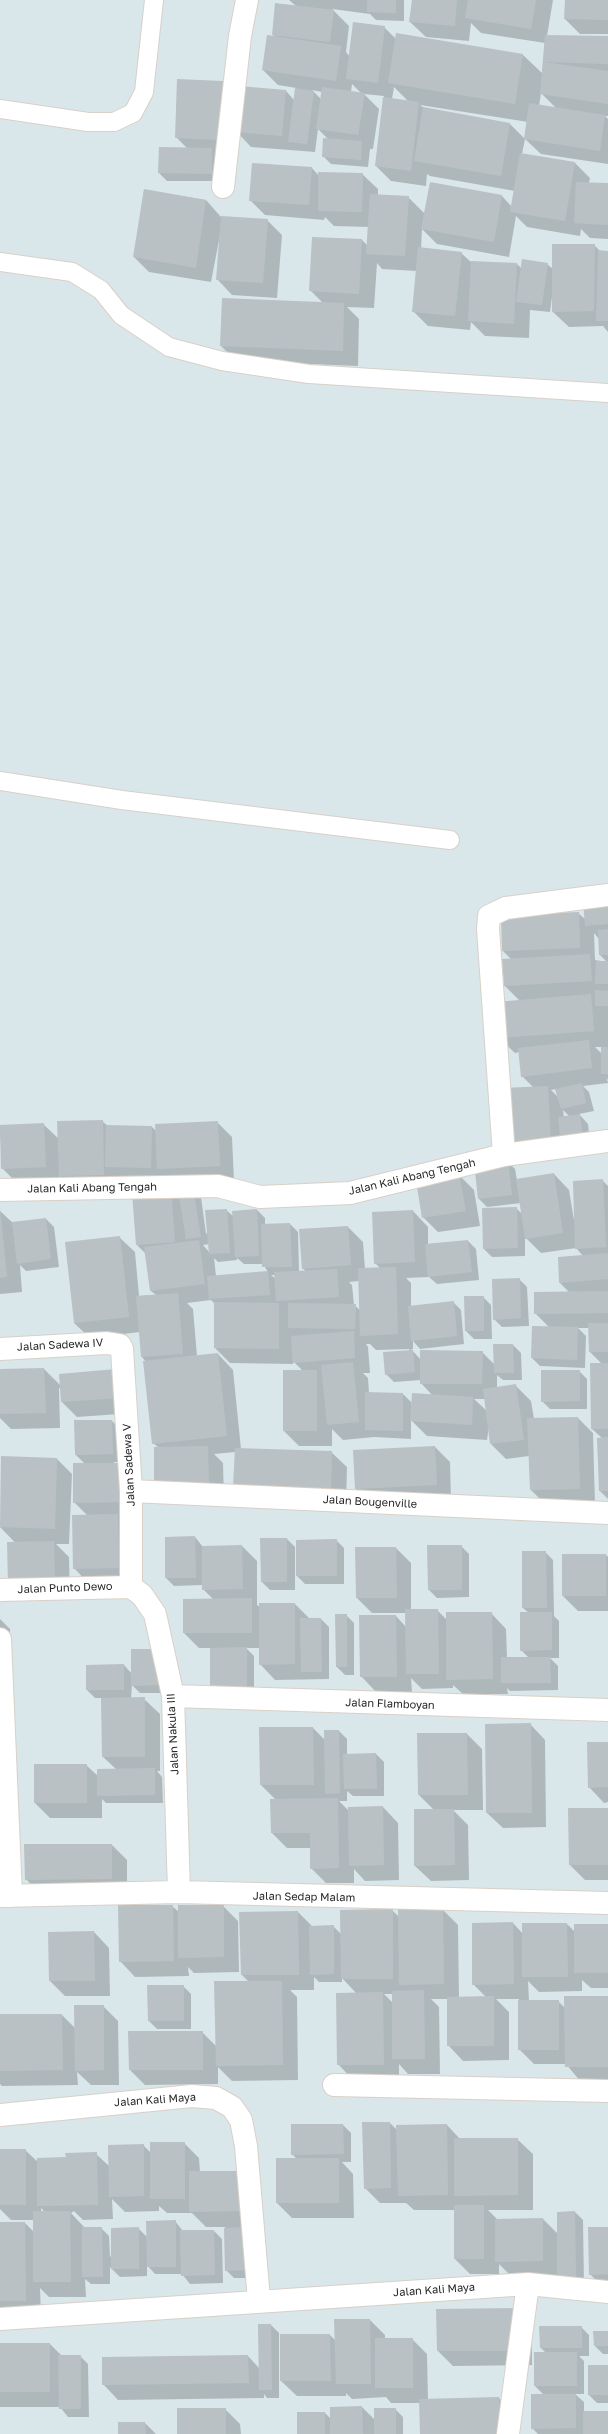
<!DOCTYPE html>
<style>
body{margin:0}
canvas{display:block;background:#d9e6ea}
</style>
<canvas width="608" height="2434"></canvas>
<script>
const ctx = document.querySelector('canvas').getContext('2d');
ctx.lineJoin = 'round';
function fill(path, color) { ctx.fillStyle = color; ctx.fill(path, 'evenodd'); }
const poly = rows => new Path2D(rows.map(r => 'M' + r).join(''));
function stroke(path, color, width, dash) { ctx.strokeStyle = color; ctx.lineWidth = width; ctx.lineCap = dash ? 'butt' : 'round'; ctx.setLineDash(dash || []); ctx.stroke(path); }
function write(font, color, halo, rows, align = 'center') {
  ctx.font = font + ' "Golos Text",sans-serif'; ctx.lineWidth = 3.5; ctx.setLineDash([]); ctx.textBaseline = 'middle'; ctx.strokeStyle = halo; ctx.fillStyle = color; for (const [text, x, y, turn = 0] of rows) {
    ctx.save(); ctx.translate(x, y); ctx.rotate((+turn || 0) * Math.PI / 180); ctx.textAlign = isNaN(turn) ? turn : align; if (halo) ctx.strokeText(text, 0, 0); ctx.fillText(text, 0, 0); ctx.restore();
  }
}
fill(poly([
 [289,0,404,0,404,21,376,20,370,14,332,9,349,26,346,52,350,57,384,27,396,39,397,34,523,55,543,74,545,43,481,33,471,23,469,41,426,37,410,22,413,0,553,0,547,36,608,37,608,116,605,116,608,119,608,164,541,154,525,139,528,122,420,105,424,108,510,124,525,139,522,154,575,163,590,178,589,183,608,184,608,239,590,238,581,229,580,236,527,227,516,216,509,257,437,244,422,229,421,249,461,253,471,262,517,264,522,269,547,264,553,269,594,245,601,252,608,252,608,332,603,326,569,327,553,312,552,297,550,312,530,310,529,338,485,336,471,322,470,330,428,326,413,311,417,271,382,269,377,263,374,308,347,307,359,319,358,366,236,361,221,346,323,303,310,290,362,240,368,246,369,227,334,226,325,217,324,220,265,215,250,200,312,168,319,176,362,174,378,189,378,195,408,197,425,214,502,196,512,207,515,191,430,176,427,174,426,186,391,181,376,166,384,96,364,94,379,109,373,149,370,149,368,167,331,164,323,156,328,139,318,129,315,152,251,147,236,131,220,181,167,181,159,173,187,148,176,137,222,82,239,99,286,91,294,100,296,88,278,85,263,70,276,37,273,35,296,6],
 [352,84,362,94,351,92],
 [394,87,408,101,392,99],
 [312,90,322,92,321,99],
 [541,93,556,108,539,106],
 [566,0,608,0,608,34,580,34,565,19],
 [144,190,206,200,221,217,267,220,282,235,277,298,232,295,217,279,221,230,211,282,149,272,134,257],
 [608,899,608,1080,606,1078,608,1082,608,1093,608,1083,583,1086,589,1092,594,1111,579,1114,588,1124,591,1152,565,1149,566,1158,522,1161,533,1087,522,1076,519,1052,515,1053,499,1038,520,1001,505,986,503,960,511,959,503,951,578,913,586,920],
 [594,933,599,939,600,955,607,962,595,960],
 [595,1047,602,1047,602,1054],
 [556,1089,559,1098,551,1090],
 [563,1110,570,1117,564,1118],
 [102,1121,108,1126,152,1127,156,1131,217,1122,232,1137,234,1181,75,1191,60,1176,60,1181,17,1183,2,1168,0,1126,43,1124,59,1139],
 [507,1161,515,1169,517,1180,554,1174,569,1190,574,1220,602,1180,608,1186,608,1499,600,1491,602,1438,592,1429,602,1364,590,1352,589,1328,578,1328,586,1336,585,1368,540,1366,532,1358,533,1327,549,1327,535,1313,570,1293,560,1283,583,1256,576,1248,541,1253,525,1237,525,1256,492,1257,484,1249,516,1208,522,1214,521,1203,487,1207,479,1199],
 [459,1175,474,1190,480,1226,438,1232,423,1217],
 [171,1191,181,1200,179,1191,201,1197,206,1234,226,1210,234,1217,257,1210,265,1218,265,1225,290,1224,298,1232,299,1272,306,1272,303,1268,348,1227,363,1242,365,1269,380,1268,375,1263,413,1211,428,1227,428,1245,468,1241,476,1249,479,1280,437,1284,429,1277,406,1278,411,1283,411,1307,453,1302,461,1310,464,1344,420,1349,413,1341,413,1349,411,1349,421,1360,482,1352,494,1364,513,1345,521,1353,522,1380,503,1380,497,1375,497,1388,516,1386,531,1401,534,1419,578,1418,593,1433,595,1504,546,1505,531,1490,529,1456,506,1459,491,1444,489,1426,487,1440,427,1436,411,1420,411,1439,374,1437,343,1440,332,1429,332,1446,299,1446,284,1431,303,1371,293,1361,293,1364,230,1363,215,1348,215,1304,211,1300,187,1303,193,1309,197,1356,218,1354,233,1370,241,1449,331,1452,347,1467,346,1505,235,1452,214,1454,223,1463,224,1501,153,1443,146,1362,142,1357,140,1332,90,1338,74,1323,119,1237,135,1252,139,1296,156,1295,151,1291,146,1254,137,1245,133,1194],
 [209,1244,209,1252,203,1245],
 [214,1258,218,1262,237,1260,237,1258,244,1264,263,1264,268,1272,216,1276],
 [271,1275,275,1275,276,1279],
 [359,1281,360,1310,354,1305,352,1285,349,1282],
 [366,1344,370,1344,376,1350,410,1349,386,1374,394,1382,421,1380,421,1383,432,1395,412,1410,411,1402,403,1394,369,1393,368,1378,363,1373,370,1373,368,1347],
 [474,1399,485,1399,487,1411],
 [0,1211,13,1223,46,1219,54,1227,59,1267,26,1271,20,1265,22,1292,0,1294],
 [519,1279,527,1287,529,1326,502,1327,494,1319],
 [483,1297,491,1305,492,1339,474,1339,466,1331],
 [44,1369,61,1386,116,1370,134,1413,77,1417,62,1402,61,1388,59,1388,60,1428,11,1429,0,1418,0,1370],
 [579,1371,587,1379,587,1409,550,1409,542,1401],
 [112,1421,120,1429,120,1462,114,1462,114,1464,134,1583,89,1584,74,1568,87,1515,74,1502,85,1464,76,1455],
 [435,1447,450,1462,451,1500,371,1504,356,1489],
 [57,1459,72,1474,69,1544,56,1544,69,1557,70,1599,0,1527],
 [195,1537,203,1547,242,1546,257,1561,257,1605,260,1607,295,1604,310,1619,321,1619,329,1627,329,1679,275,1680,260,1664,260,1648,246,1648,254,1656,254,1695,219,1696,211,1648,199,1648,184,1633,213,1599,203,1589,203,1585,174,1586,166,1578],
 [287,1539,295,1547,295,1590,270,1590,262,1582],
 [336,1540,344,1548,344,1584,305,1584,297,1576],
 [461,1546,469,1554,469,1597,437,1598,429,1590],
 [396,1548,411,1563,411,1610,437,1610,447,1620,491,1613,506,1629,507,1658,529,1658,521,1650,529,1613,523,1608,545,1552,553,1560,554,1616,559,1621,559,1658,550,1658,558,1666,558,1690,510,1691,507,1688,508,1694,463,1694,453,1685,453,1688,422,1689,411,1678,412,1692,376,1692,361,1676,396,1616,406,1627,406,1613,372,1613,357,1598],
 [606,1555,608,1557,608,1611,578,1611,563,1596],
 [346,1615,354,1623,354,1675,345,1675,337,1667],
 [0,1619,10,1629,10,1670,0,1670],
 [157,1650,165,1693,140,1693,132,1685,131,1699,144,1699,160,1714,160,1771,157,1771,162,1777,163,1803,106,1803,102,1799,102,1818,50,1818,35,1803,86,1765,98,1776,116,1769,103,1757,102,1698,95,1698,87,1690,124,1665,132,1674],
 [530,1724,545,1740,546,1827,503,1828,487,1813],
 [260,1728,313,1728,325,1740,339,1731,347,1739,347,1755,376,1754,384,1762,384,1796,353,1796,347,1791,347,1801,339,1801,349,1811,383,1807,398,1823,399,1880,365,1881,354,1869,354,1883,326,1883,311,1868,311,1848,287,1848,272,1833,271,1800,276,1800,261,1785],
 [467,1734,482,1749,483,1810,453,1810,468,1825,469,1880,431,1881,415,1866,434,1810,419,1795],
 [608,1743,608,1802,604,1803,589,1787],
 [608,1809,608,1880,585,1880,570,1865],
 [112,1845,127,1860,127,1894,41,1895,26,1879],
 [172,1906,179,1912,223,1906,238,1921,239,1972,194,1973,188,1967,189,1976,135,1977,120,1961],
 [442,1909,458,1925,459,1998,486,1997,473,1984,513,1923,523,1934,567,1924,575,1932,608,1925,608,1988,591,1988,582,1980,582,1991,539,1992,528,1981,529,2001,558,2001,565,2008,608,1997,608,2082,581,2082,566,2064,534,2064,519,2049,519,1999,496,1999,509,2012,509,2060,463,2061,448,2045,448,1999,431,1999,439,2007,440,2074,408,2074,399,2064,399,2079,353,2080,338,2064,356,1993,342,1978,342,1982,319,1982,314,1977,314,1990,290,1990,297,1997,298,2080,232,2081,218,2067,218,2084,145,2085,130,2070,202,2032,216,2046,249,1982,242,1975,241,1913,298,1912,313,1927,333,1926,342,1935,392,1910,399,1917],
 [384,1994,393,1994,393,2003],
 [94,1932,109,1948,110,1996,65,1996,50,1981],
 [183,1986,191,1994,191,2029,157,2029,149,2021],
 [103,2006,118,2021,119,2085,91,2085,77,2072,78,2085,2,2086,0,2084,0,2015,62,2015,75,2028],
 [390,2123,397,2130,447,2125,460,2139,517,2139,533,2154,533,2210,488,2210,498,2220,543,2219,558,2234,558,2213,575,2212,583,2220,584,2285,558,2276,512,2277,499,2264,499,2274,470,2274,455,2259,455,2210,414,2210,406,2203,380,2203,365,2188],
 [343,2125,351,2133,351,2162,342,2162,353,2174,354,2218,292,2218,277,2203,297,2159,292,2154],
 [184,2143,199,2158,200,2172,244,2172,258,2278,234,2278,226,2270,225,2227,206,2227,192,2213,167,2213,159,2206,159,2211,125,2212,112,2199,113,2219,83,2220,74,2211,71,2213,85,2228,101,2228,109,2236,110,2257,138,2228,147,2237,175,2221,183,2231,214,2231,222,2239,223,2283,190,2284,182,2274,155,2274,147,2265,147,2276,120,2277,110,2267,110,2284,91,2284,85,2279,86,2297,49,2297,40,2288,41,2316,0,2308,0,2223,25,2223,34,2232,34,2220,11,2220,0,2209,0,2150,25,2150,38,2162,96,2154,109,2166,143,2145,151,2153],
 [41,2208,45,2212,41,2212],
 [608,2228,608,2289,605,2289,590,2274],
 [370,2320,385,2335,385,2339,412,2339,427,2354,428,2400,499,2398,514,2414,421,2434,420,2403,391,2403,386,2397,352,2399,346,2393,346,2396,297,2396,281,2381,330,2335,336,2341],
 [532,2324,532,2365,453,2366,438,2351],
 [271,2325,279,2333,279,2398,267,2398,264,2394,264,2398,118,2400,103,2384,103,2358,248,2356,259,2368],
 [581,2327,589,2335,589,2356,579,2356,584,2361,584,2394,575,2394,584,2402,584,2412,608,2412,608,2434,538,2434,532,2428,544,2395,535,2386,546,2353,541,2348],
 [608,2332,608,2354,603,2354,595,2346],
 [0,2344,50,2344,62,2356,80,2356,88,2364,89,2417,68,2417,60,2407,0,2407],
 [608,2366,608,2403,597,2403,589,2395],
 [362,2407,375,2420,395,2409,403,2417,403,2434,298,2434,325,2413,331,2419],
 [225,2409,240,2424,241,2434,178,2434],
 [145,2423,156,2434,119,2434]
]), '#0003');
fill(poly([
 [367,0,396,0,396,13,367,12],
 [412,0,457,0,455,26,409,22],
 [468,0,536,0,531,29,465,18],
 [565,0,608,0,608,20,564,19],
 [275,3,334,10,330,42,272,35],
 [353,22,385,26,378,83,346,79],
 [396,33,523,54,515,104,388,83],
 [267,35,341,46,336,81,262,70],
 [545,35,608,36,608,64,544,62,608,71,608,104,540,94],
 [177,79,223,81,220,140,175,138],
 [239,86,286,90,282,136,235,132],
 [322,87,365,93,358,135,316,129],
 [295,88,314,91,307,144,288,142],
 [383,97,419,102,411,171,375,166],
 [529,103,605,115,600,151,524,139],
 [423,107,510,123,501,176,414,161],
 [323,138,362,141,361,160,322,157],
 [159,147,212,148,212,174,158,173],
 [520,153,575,162,565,221,510,212],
 [252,163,312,167,309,205,249,201],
 [318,172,363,173,362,212,318,211],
 [430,182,502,195,494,242,421,229],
 [576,182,608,183,608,225,574,223],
 [144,189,206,200,196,268,133,257],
 [370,194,409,196,405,256,366,254],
 [221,216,268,219,263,283,216,280],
 [312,237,362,239,359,294,309,291],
 [552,244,595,244,594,311,552,312],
 [418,247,462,252,455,316,412,312],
 [598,250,608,251,608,321,596,321],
 [522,259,548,263,542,305,516,302],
 [471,261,517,263,514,324,468,321],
 [222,298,344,303,343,351,220,346],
 [608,898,608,924,585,926,583,901],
 [579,912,580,948,502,951,501,915],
 [608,929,608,955,599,955,598,930],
 [590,954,592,981,504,986,502,959],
 [596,961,608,961,608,984,595,984],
 [595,990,608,991,608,1006,595,1006],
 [591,994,594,1031,499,1038,496,1002],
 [589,1040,592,1068,521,1077,518,1048],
 [601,1047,608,1047,608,1074,601,1074],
 [582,1083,586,1103,561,1109,555,1089],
 [548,1086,551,1143,505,1146,502,1088],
 [580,1114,584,1144,561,1146,558,1117],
 [103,1120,104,1175,59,1176,57,1121],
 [218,1121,220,1166,157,1169,155,1124],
 [44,1123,46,1167,1,1169,0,1125],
 [106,1125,152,1126,151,1168,105,1167],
 [508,1160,512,1195,478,1199,474,1163],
 [554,1173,563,1233,525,1239,516,1179],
 [459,1174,466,1211,422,1218,416,1181],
 [603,1179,606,1247,575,1249,573,1181],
 [193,1188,201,1237,186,1239,178,1190],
 [171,1189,175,1242,136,1245,132,1193],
 [517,1207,518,1248,483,1249,482,1208],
 [0,1208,7,1277,0,1278],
 [227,1209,230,1253,209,1254,205,1210],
 [257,1209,259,1256,235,1257,232,1211],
 [413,1210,415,1262,374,1264,372,1212],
 [46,1218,51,1259,17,1264,12,1222],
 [290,1223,292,1267,262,1267,261,1224],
 [348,1226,351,1265,302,1269,299,1229],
 [120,1236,129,1317,74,1323,65,1242],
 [199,1240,205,1284,150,1291,144,1247],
 [468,1240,472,1272,428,1277,425,1244],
 [608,1253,608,1279,559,1283,558,1257],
 [396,1267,398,1334,360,1336,358,1268],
 [337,1269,339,1297,276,1301,274,1272],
 [268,1271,270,1295,209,1299,207,1276],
 [520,1278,521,1318,493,1320,492,1279],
 [608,1291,608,1313,534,1314,534,1292],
 [178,1293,183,1354,141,1357,136,1296],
 [464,1296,484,1296,484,1331,465,1331],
 [454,1301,457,1336,411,1341,408,1306],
 [214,1302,279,1303,279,1349,214,1348],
 [288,1303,356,1304,355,1329,288,1328],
 [588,1323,608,1323,608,1352,589,1352],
 [532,1326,578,1327,577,1360,531,1358],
 [354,1331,355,1358,293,1363,291,1336],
 [493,1344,513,1344,514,1373,494,1373],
 [413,1350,415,1372,385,1375,383,1352],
 [420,1350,483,1351,482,1384,420,1384],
 [218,1353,227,1436,152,1444,143,1361],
 [353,1362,359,1422,327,1425,321,1365],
 [590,1363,608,1363,608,1429,591,1429],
 [44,1368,46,1413,0,1414,0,1369],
 [116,1369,119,1398,61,1402,59,1374],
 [283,1370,317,1370,317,1431,283,1431],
 [541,1370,580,1370,580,1401,541,1402],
 [516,1384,524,1440,490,1444,483,1389],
 [365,1392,403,1393,403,1431,365,1430],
 [412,1393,473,1397,472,1425,410,1421],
 [578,1417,580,1489,530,1490,527,1418],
 [74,1420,112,1420,113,1454,75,1455],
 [608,1437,608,1491,599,1491,597,1438],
 [208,1446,209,1487,154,1488,154,1447],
 [435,1446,437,1485,355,1489,353,1450],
 [235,1448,332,1451,331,1490,233,1487],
 [1,1456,57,1458,55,1529,0,1527],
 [73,1463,126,1463,126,1502,73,1503],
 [118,1514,119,1568,73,1569,72,1515],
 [195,1536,196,1578,165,1578,165,1537],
 [260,1538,287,1538,287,1582,261,1582],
 [337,1539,337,1576,296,1576,296,1540],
 [54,1541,55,1584,8,1585,7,1542],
 [242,1545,243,1589,202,1590,202,1546],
 [427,1545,462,1545,462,1590,428,1590],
 [355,1547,396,1547,397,1598,356,1598],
 [522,1551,546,1551,547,1608,522,1608],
 [562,1554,606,1554,606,1596,562,1596],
 [252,1598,252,1633,183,1633,183,1599],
 [259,1603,295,1603,295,1664,259,1665],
 [405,1609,438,1609,439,1674,406,1674],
 [446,1612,492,1612,493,1679,446,1680],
 [520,1612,552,1612,552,1650,520,1651],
 [335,1614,347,1614,347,1667,336,1667],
 [359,1615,396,1615,397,1677,360,1677],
 [300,1618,321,1618,322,1672,301,1672],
 [247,1647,247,1688,210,1688,210,1648],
 [131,1649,157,1649,158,1685,131,1686],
 [501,1657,550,1657,551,1683,501,1683],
 [124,1664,124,1690,86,1690,86,1665],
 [145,1697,145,1757,102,1757,101,1698],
 [531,1723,532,1813,486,1813,485,1724],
 [259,1727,313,1727,314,1785,260,1785],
 [324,1730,339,1730,340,1793,325,1794],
 [417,1733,467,1733,468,1795,418,1795],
 [587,1742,608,1742,608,1787,588,1788],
 [376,1753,377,1789,344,1789,343,1754],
 [34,1764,87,1764,87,1803,34,1803],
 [155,1768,155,1795,97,1796,97,1769],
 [338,1798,339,1868,310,1869,310,1833,271,1833,270,1799],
 [383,1806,384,1865,349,1866,348,1807],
 [568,1808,608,1808,608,1865,569,1865],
 [414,1809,454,1809,455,1865,414,1866],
 [24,1844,112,1844,112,1879,25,1880],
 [118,1905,173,1905,174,1961,119,1962],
 [178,1905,224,1905,224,1957,178,1958],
 [443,1908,444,1984,399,1985,398,1909],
 [393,1909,393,1979,341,1979,340,1910],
 [298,1911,299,1975,241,1975,239,1912],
 [513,1922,514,1984,472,1985,472,1923],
 [522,1923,567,1923,568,1977,522,1977],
 [574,1924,608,1924,608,1973,574,1973],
 [334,1925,334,1974,310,1975,309,1926],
 [94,1931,95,1981,49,1981,48,1932],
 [214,1981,282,1981,283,2065,216,2066],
 [147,1985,184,1985,184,2021,148,2021],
 [424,1990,425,2059,392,2059,392,1991],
 [383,1992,384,2065,337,2065,336,1993],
 [494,1996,494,2046,447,2046,447,1997],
 [564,1996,608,1996,608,2067,565,2067],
 [518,2000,559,2000,559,2050,518,2050],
 [74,2005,104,2005,104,2070,75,2071],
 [0,2014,62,2014,63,2070,0,2071],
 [128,2031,203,2031,203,2070,129,2070],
 [362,2122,390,2122,391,2188,364,2189],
 [291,2124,343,2124,344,2154,291,2155],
 [447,2124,448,2195,398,2196,396,2125],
 [454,2138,518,2138,518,2195,454,2196],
 [150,2142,185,2142,185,2199,150,2199],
 [144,2144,144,2196,109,2197,108,2145],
 [0,2149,26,2149,26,2205,0,2205],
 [97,2152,98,2205,37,2206,37,2158,66,2157,65,2153],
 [276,2158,339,2158,339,2203,276,2203],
 [189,2171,244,2171,245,2211,189,2212],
 [454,2205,484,2205,484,2259,454,2259],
 [33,2211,70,2211,71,2282,33,2282],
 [575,2211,576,2277,557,2277,557,2212],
 [543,2218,543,2261,495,2262,495,2219],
 [176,2220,176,2267,147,2267,146,2221],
 [0,2222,25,2222,26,2301,0,2301],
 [82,2227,102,2227,103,2277,82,2277],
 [139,2227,139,2269,111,2269,111,2228],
 [251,2227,251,2270,225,2271,224,2228],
 [588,2227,608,2227,608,2274,589,2275],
 [180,2230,214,2230,215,2275,181,2276],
 [518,2308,518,2351,437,2351,436,2309],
 [334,2319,370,2319,371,2384,336,2384],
 [258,2324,271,2324,272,2390,259,2390],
 [539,2326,582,2326,582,2348,540,2348],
 [593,2331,608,2331,608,2346,594,2346],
 [280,2334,330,2334,331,2381,280,2381],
 [375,2338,413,2338,413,2388,375,2388],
 [0,2343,50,2343,50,2392,0,2392],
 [534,2352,577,2352,577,2386,534,2386],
 [58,2355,81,2355,81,2409,59,2409],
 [248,2355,249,2383,102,2385,102,2357],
 [588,2365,608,2365,608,2395,588,2395],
 [531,2394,576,2394,576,2428,531,2429],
 [499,2397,500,2434,420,2434,419,2399],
 [362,2406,363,2434,330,2434,330,2407],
 [177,2408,226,2408,226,2434,177,2434],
 [374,2408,396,2408,396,2434,374,2434],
 [583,2411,608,2411,608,2434,583,2434],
 [297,2412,325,2412,325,2434,297,2434],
 [118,2422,145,2422,146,2434,118,2434]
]), '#b9c1c5');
const lane = poly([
 [0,109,88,122,114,122,133,113,144,92,154,0],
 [0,262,72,272,101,290,121,315,169,347,222,361,309,374,608,393],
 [0,781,122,800,450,840]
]);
const street = poly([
 [223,187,240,36,247,0],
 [504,1155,488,929,489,916,506,908,608,895],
 [0,1190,218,1186,260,1197,350,1193,504,1155,608,1141],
 [0,1349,107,1343,120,1345,122,1349,131,1491,131,1587],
 [131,1491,608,1513],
 [131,1587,142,1595,155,1614,173,1696,179,1892],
 [0,1590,131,1587],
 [0,1639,11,1896],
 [173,1696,608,1710],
 [0,1896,179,1892,608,1903],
 [334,2085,608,2091],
 [0,2115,192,2096,216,2098,232,2107,241,2120,246,2146,259,2300],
 [0,2319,528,2284,608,2292],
 [508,2434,528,2284]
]);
stroke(lane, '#d9d0c7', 20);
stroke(street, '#d9d0c7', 24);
stroke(lane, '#fff', 18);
stroke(street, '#fff', 22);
write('11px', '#272727', '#fff', [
 ["Jalan Kali Abang Tengah",412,1177,-13],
 ["Jalan Kali Abang Tengah",92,1188,-1],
 ["Jalan Sadewa IV",60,1345,-3],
 ["Jalan Sadewa V",129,1465,-93],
 ["Jalan Bougenville",370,1502,3],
 ["Jalan Punto Dewo",65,1588,-2],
 ["Jalan Flamboyan",390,1704,2],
 ["Jalan Nakula III",173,1734,-93],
 ["Jalan Sedap Malam",304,1897,1],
 ["Jalan Kali Maya",155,2100,-4],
 ["Jalan Kali Maya",434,2290,-4]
]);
</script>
